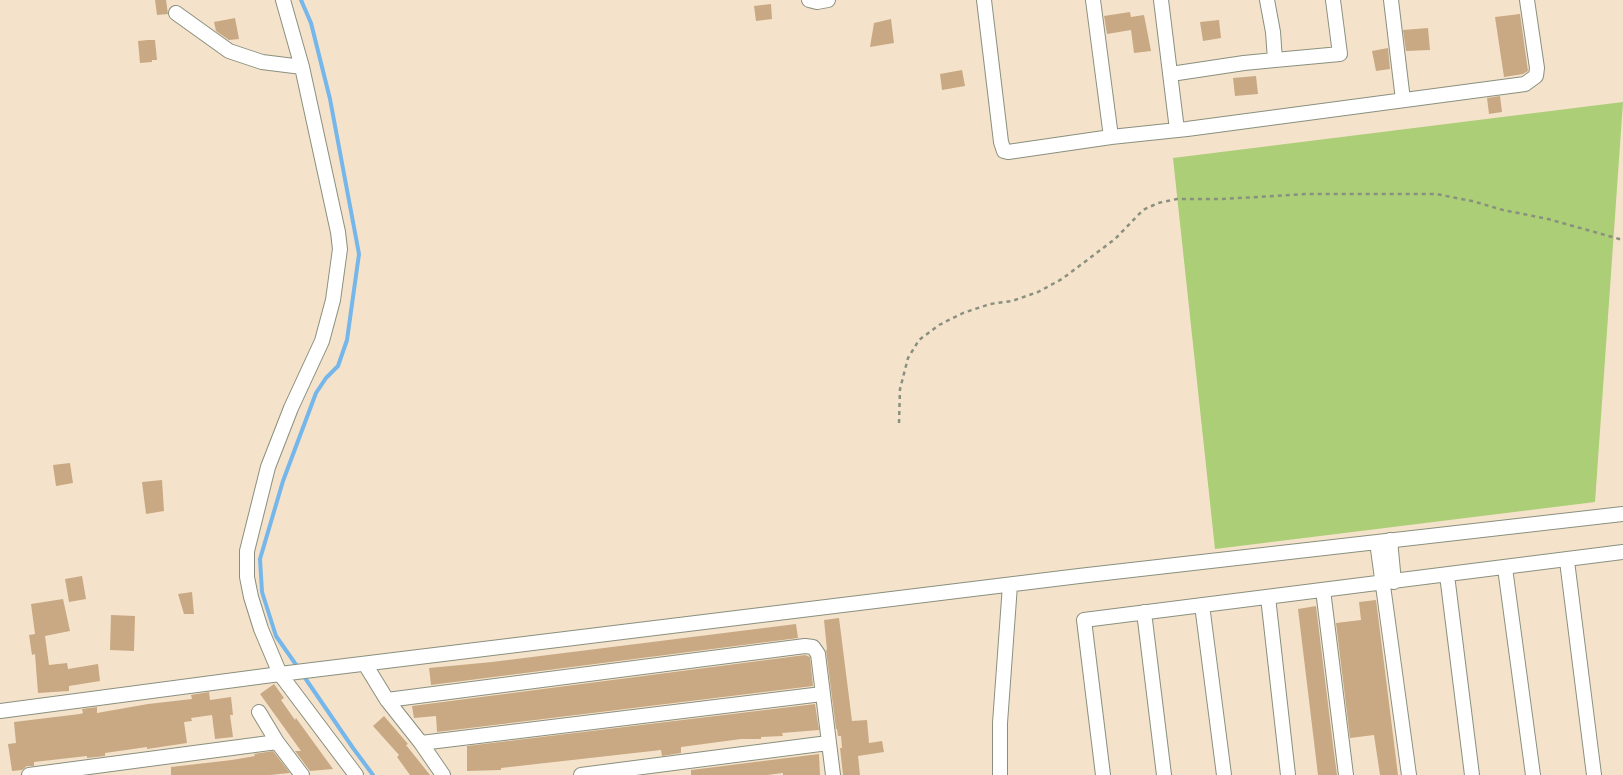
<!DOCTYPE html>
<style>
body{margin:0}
canvas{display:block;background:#f5e2ca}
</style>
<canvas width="1623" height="775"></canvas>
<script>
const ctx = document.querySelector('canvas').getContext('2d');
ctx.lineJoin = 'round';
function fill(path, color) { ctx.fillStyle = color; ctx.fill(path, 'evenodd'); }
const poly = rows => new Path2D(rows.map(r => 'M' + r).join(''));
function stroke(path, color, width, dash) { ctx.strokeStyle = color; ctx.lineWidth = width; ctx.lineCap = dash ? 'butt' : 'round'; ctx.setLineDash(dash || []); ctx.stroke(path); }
fill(poly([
 [1623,102,1595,502,1215,549,1173,158]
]), '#abce76');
stroke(poly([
 [299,669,276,636,262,592,260,559,283,481,316,393,326,378,338,366,347,340,359,254,330,99,311,23,301,0],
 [303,675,353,748,373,775]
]), '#75b7ea', 4);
fill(poly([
 [155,0,166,0,168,14,157,15],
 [771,4,772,19,756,21,754,6],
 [1130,12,1131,17,1144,15,1151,51,1134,53,1131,30,1107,34,1104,16],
 [1520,14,1528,71,1523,74,1504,77,1495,17],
 [235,18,239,39,229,40,216,31,214,22],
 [891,19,894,43,870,47,874,23],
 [1219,20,1221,38,1203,41,1200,22],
 [1428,28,1430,50,1406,51,1403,30],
 [148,40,155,40,157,60,152,60,152,62,140,63,138,41],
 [1388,48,1390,69,1376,71,1372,51],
 [962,70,965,86,942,90,940,74],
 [1256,76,1258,94,1235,96,1233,78],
 [1500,96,1502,112,1489,114,1487,98],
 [70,463,73,483,56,486,53,465],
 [162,480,164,511,146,514,142,482],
 [82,576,86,599,69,602,65,579],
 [192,592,194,614,184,614,178,594],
 [63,599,70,631,45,636,49,665,67,663,68,669,98,664,100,681,69,686,69,691,38,693,35,654,32,655,29,635,35,634,31,604],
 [1376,600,1385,671,1398,775,1380,775,1374,735,1350,738,1336,623,1361,620,1359,602],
 [1316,606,1333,745,1337,775,1318,775,1298,609],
 [111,615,135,616,134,651,110,650],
 [839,618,852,721,867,720,869,743,882,741,884,752,858,756,860,775,843,775,840,748,842,748,841,736,838,736,837,729,836,729,826,650,827,650,824,620],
 [796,624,798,638,431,685,429,668,492,662],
 [805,655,810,657,813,686,437,732,436,716,414,718,412,706],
 [274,684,284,698,281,700,295,720,296,718,333,769,310,771,295,751,301,751,260,694],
 [209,692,210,700,231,697,233,715,230,715,233,737,215,739,212,715,191,718,192,721,184,722,187,743,147,749,147,747,105,753,105,756,87,758,87,756,34,762,34,766,27,766,22,770,12,771,8,744,16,743,14,722,80,714,83,713,82,709,97,707,97,713,148,704,192,699,191,695],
 [815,704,819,730,782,733,783,736,761,737,761,739,741,739,681,747,681,753,662,756,661,750,501,768,501,770,467,771,467,746],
 [384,716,408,744,406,745,430,775,410,775,397,757,399,755,373,726],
 [273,751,290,773,270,775,171,775,171,767,232,760,255,756,254,754],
 [819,754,820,775,783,775,783,773,767,775,691,775,691,770]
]), '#c8a983');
const minor = poly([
 [283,0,302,67,338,232,340,249,333,300,322,341,291,408,268,467,247,551,247,577,251,597,261,629,280,674,356,775],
 [809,0,817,2,828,0],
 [984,0,1001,142,1004,151,1008,152,1111,137],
 [1093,0,1111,137,1187,129,1525,84,1536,76,1537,68,1527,0],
 [1161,0,1177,130],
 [1391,0,1403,100],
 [176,13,229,51,262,62,302,67],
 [1275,60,1340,54,1333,0],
 [1171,74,1244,63,1275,60,1273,32,1267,0],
 [1390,540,1394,582],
 [1377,542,1409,775],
 [1567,561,1594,775],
 [1505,568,1533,775],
 [1447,575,1472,775],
 [1323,590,1346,775],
 [1268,597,1288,775],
 [1202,605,1224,775],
 [1144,612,1164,775],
 [365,664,387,700,421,743,443,775],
 [387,700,805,646,813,647,818,654,833,775],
 [0,711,280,674,1079,576,1623,514],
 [259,712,277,742,302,775],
 [421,743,822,694],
 [29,775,277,742],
 [581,775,828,743],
 [1000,775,1000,723,1010,585],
 [1103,775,1084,620,1623,552]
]);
stroke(minor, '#8a907f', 16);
stroke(poly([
 [899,423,900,389,908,358,919,340,939,325,963,313,990,304,1012,301,1038,292,1062,279,1115,239,1143,210,1158,203,1177,199,1223,199,1306,194,1436,194,1472,201,1503,210,1548,219,1623,240]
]), '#8a907f', 2.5, [4, 4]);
stroke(minor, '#fff', 14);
</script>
